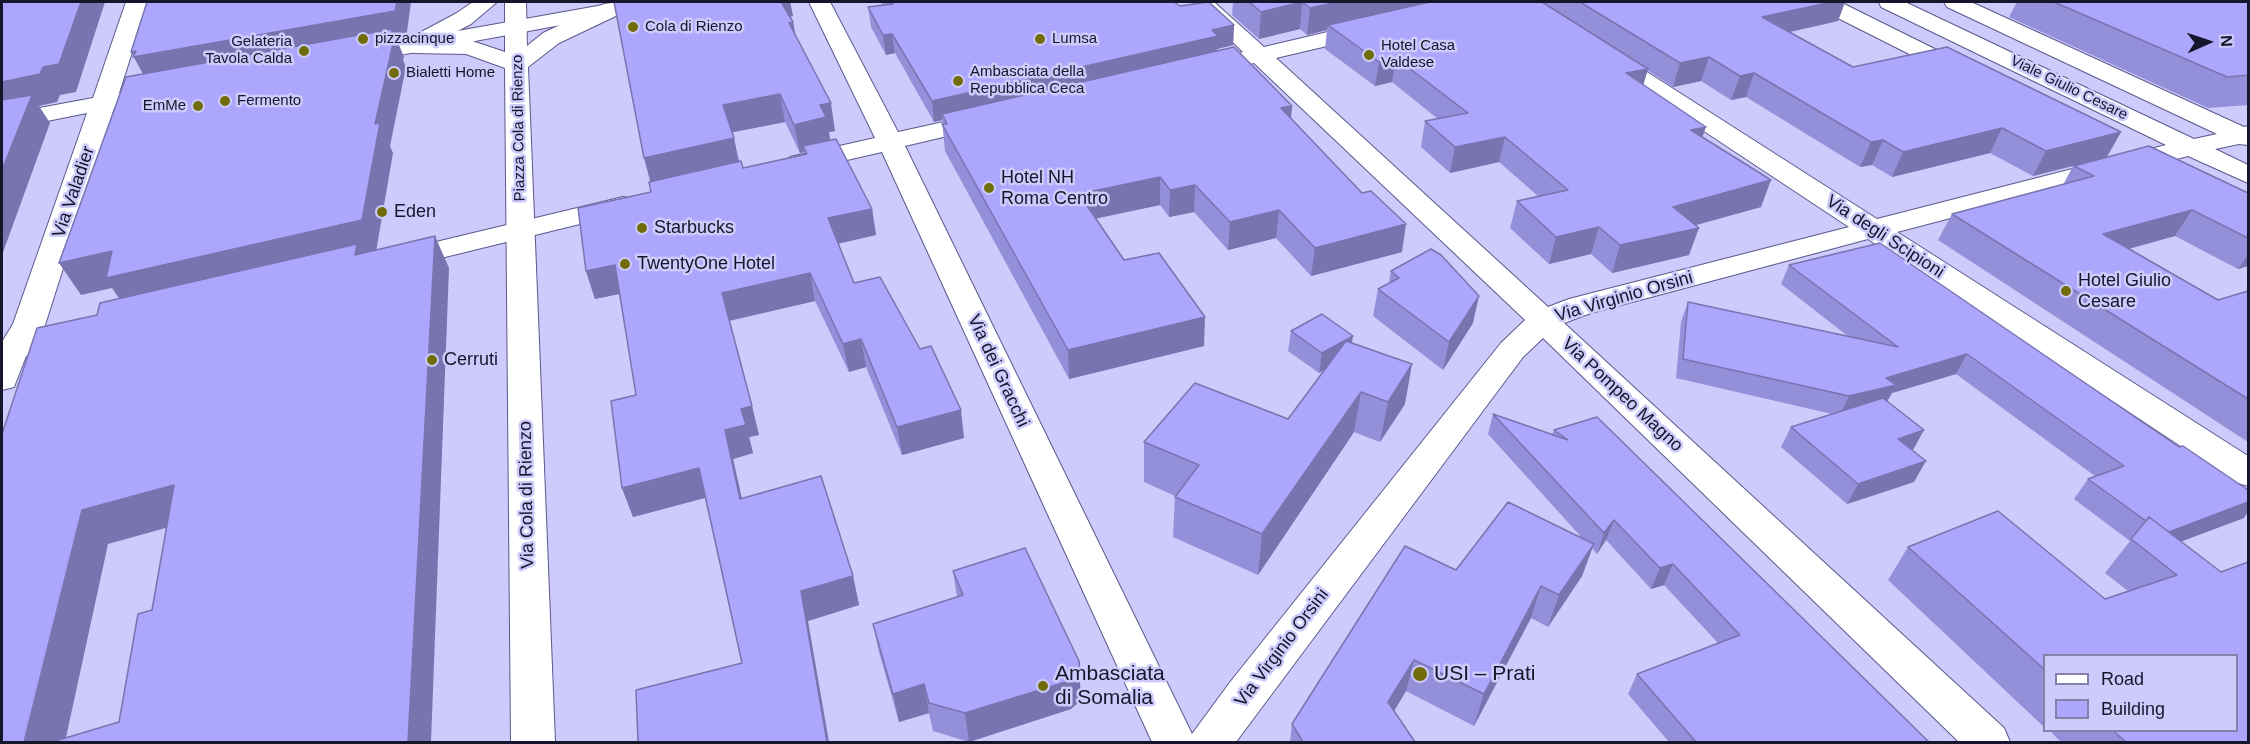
<!DOCTYPE html>
<meta charset="utf-8">
<style>
body{margin:0}
#map{position:relative;width:2250px;height:744px;overflow:hidden;background:#cccbfb;font-family:Arial,sans-serif}
canvas{display:block}
.frame{position:absolute;inset:0;border:3px solid #17152b;pointer-events:none}
.legend{position:absolute;left:2043px;top:654px;width:195px;height:78px;box-sizing:border-box;background:#cccbfb;border:2px solid #8482a8;margin:0;padding:8px 10px;list-style:none;font-size:18px;color:#17152b}
.legend li{display:flex;align-items:center;gap:12px;height:30px}
.legend b{width:30px;border:2px solid #8482a8}
.north{position:absolute;left:2178px;top:12px;width:60px;height:60px;-webkit-text-stroke:4px #cccbfb;paint-order:stroke;rotate:87deg;font-size:16px;font-weight:700;line-height:24px;text-align:center;color:#17152b}
.north::after{content:'';display:block;margin:auto;width:21px;height:27px;background:#17152b;clip-path:polygon(50% 0,100% 100%,50% 72%,0 100%)}
</style>
<div id="map">
<canvas width="2250" height="744"></canvas>
<div class="frame"></div>
<ul class="legend">
<li><b style="height:8px;background:#fff"></b>Road</li>
<li><b style="height:16px;background:#aca6fc"></b>Building</li>
</ul>
<div class="north">N</div>
</div>
<script>
const ctx = document.querySelector('canvas').getContext('2d');
ctx.lineJoin = 'round';
const poly = rows => new Path2D(rows.map(r => 'M' + r).join(''));
function stroke(path, color, width, dash) { ctx.strokeStyle = color; ctx.lineWidth = width; ctx.lineCap = dash ? 'butt' : 'round'; ctx.setLineDash(dash || []); ctx.stroke(path); }
function fill(path, color) { ctx.fillStyle = color; ctx.fill(path, 'evenodd'); }
function write(font, color, halo, rows, align = 'center') {
  ctx.font = font + ' Arial,sans-serif'; ctx.lineWidth = 5; ctx.setLineDash([]); ctx.textBaseline = 'middle'; ctx.strokeStyle = halo; ctx.fillStyle = color; for (const [text, x, y, turn = 0] of rows) {
    ctx.save(); ctx.translate(x, y); ctx.rotate((+turn || 0) * Math.PI / 180); ctx.textAlign = isNaN(turn) ? turn : align; if (halo) ctx.strokeText(text, 0, 0); ctx.fillText(text, 0, 0); ctx.restore();
  }
}
const minor = poly([
 [126,2,148,2,119,93,162,85,171,87,174,92,171,97,114,108,45,325,39,333,74,325,85,328,90,335,85,342,26,356,14,387,2,390,2,342,13,324,87,113,2,130,2,115,93,98,126,2],
 [620,2,663,2,660,7,652,8,357,63,349,61,346,56,349,51,357,49,620,2],
 [809,2,830,2,898,132,985,113,994,115,997,120,994,125,905,146,1192,734,1231,681,1501,343,1525,320,1254,63,1202,76,1194,74,1190,69,1194,64,1243,52,1192,2,1214,2,1264,47,1370,22,1378,24,1381,29,1378,34,1276,58,1548,307,1569,299,1849,227,1598,61,1595,56,1598,51,1614,51,1877,219,2166,145,1881,7,1879,2,1905,2,2194,139,2217,134,1947,7,1944,2,1971,2,2244,127,2248,126,2248,145,2239,144,2215,149,2248,165,2248,183,2188,156,1897,232,2248,456,2248,486,2235,482,1868,239,1591,313,1564,323,2004,728,2010,742,1959,742,1543,338,1523,357,1236,742,1152,742,882,152,799,171,790,169,786,163,790,157,875,138,809,2],
 [1813,2,1840,2,1971,67,1975,72,1971,77,1963,79,1955,77,1816,7,1813,2],
 [623,197,633,199,637,205,633,211,396,269,386,266,381,260,386,254,623,197]
]);
const major = poly([
 [473,2,497,2,471,24,441,40,469,40,505,52,505,2,526,2,527,46,543,33,604,4,612,3,620,4,623,9,620,14,559,43,528,67,555,742,511,742,505,68,466,54,414,53,406,51,403,46,410,38,455,14,473,2]
]);
stroke(minor, '#5c588d', 2);
stroke(major, '#5c588d', 2);
fill(minor, '#fff');
fill(major, '#fff');
fill(poly([
 [614,2,790,2,793,16,790,17,793,22,795,35,835,131,829,132,830,140,872,209,876,235,838,243,854,283,964,438,902,455,866,367,849,372,815,301,729,320,759,435,749,437,753,453,733,459,742,498,853,576,859,605,808,621,742,663,705,498,633,517,622,488,636,395,619,294,595,299,586,271,651,192,651,181],
 [785,122,800,153,804,152,805,154,743,168,739,161,732,132],
 [880,2,1174,2,1180,6,1234,25,1233,45,1217,49,1217,51,1292,106,1291,119,1402,252,1311,276,1276,238,1228,250,1194,212,1169,217,1160,205,1096,218,1124,260,1204,346,1069,379,945,151,942,120,934,122,895,53,886,55,871,27,868,7,883,5],
 [1233,2,1845,2,1838,21,1789,32,1853,67,2107,157,2248,193,2248,266,2238,269,2175,236,2129,249,2218,300,2248,291,2248,442,1938,240,1952,214,2063,185,2073,166,2033,176,1990,153,1892,177,1872,165,1860,167,1746,97,1731,100,1701,81,1673,87,1647,70,1643,85,1702,137,1761,207,1695,225,1689,255,1612,273,1591,254,1549,264,1510,228,1517,201,1538,196,1499,162,1450,173,1421,147,1425,121,1438,119,1392,82,1375,86,1325,49,1327,30,1307,35,1300,29,1259,39,1232,15],
 [2017,2,2248,2,2248,105,2208,108,2009,17],
 [1880,243,2244,518,2181,541,2248,742,2061,742,2049,730,2236,730,2044,656,2044,727,1888,580,1908,547,2105,599,2128,591,2105,573,2130,541,2074,499,2088,479,2095,476,1956,374,1892,393,1887,401,1912,450,1914,482,1847,504,1781,447,1791,427,1832,414,1676,378,1681,322,1688,302,1849,337,1781,284,1789,265],
 [1391,271,1473,323,1443,370,1373,316,1378,289,1389,283],
 [1291,331,1352,343,1405,404,1380,442,1354,432,1258,575,1173,537,1175,496,1144,482,1144,442,1288,419,1325,369,1319,373,1288,351],
 [1493,414,1552,435,1554,430,1597,417,1929,742,1669,742,1628,694,1637,674,1718,643,1664,585,1651,589,1606,540,1597,554,1592,548,1582,576,1548,627,1531,618,1474,726,1406,691,1394,711,1415,742,1290,742,1292,724,1456,570,1583,539,1488,434],
 [953,571,1081,700,1071,709,969,742,933,731,929,713,899,722,879,652,873,624,957,597]
]), '#948fd9');
fill(poly([
 [81,2,105,2,76,92,60,95,57,102,39,106,50,123,2,255,2,82],
 [397,2,411,2,406,39,397,40,404,57,403,60,406,67,390,146,393,153,376,252,127,310,112,288,81,295,59,263,149,85,131,52],
 [777,2,790,2,793,16,780,18],
 [1302,2,1300,29,1259,39,1261,12],
 [1338,2,1453,2,1328,25,1327,30,1307,35,1310,8],
 [1832,2,1845,2,1838,21,1754,40,1762,17],
 [793,22,798,48,789,23],
 [1234,25,1233,45,1217,49,1217,56,942,114,942,120,934,122,932,101],
 [892,34,895,53,886,55,883,35],
 [1709,57,1701,81,1673,87,1680,63],
 [1396,58,1392,82,1375,86,1379,62],
 [1648,69,1641,93,1626,73],
 [1754,73,1746,97,1731,100,1740,76],
 [780,94,785,122,729,133,723,105],
 [831,103,835,131,829,132,831,146,803,146,804,152,800,153,794,125,820,105],
 [1292,106,1289,132,1281,108],
 [1706,127,1697,152,1691,130],
 [2002,128,1990,153,1892,177,1903,152],
 [2121,132,2107,157,2033,176,2046,151],
 [1505,137,1499,162,1450,173,1455,147],
 [734,138,740,167,652,188,644,158],
 [1883,140,1872,165,1860,167,1871,142],
 [1160,177,1160,205,1080,222,1079,194],
 [1771,180,1761,207,1664,234,1673,207],
 [1195,185,1194,212,1169,217,1170,190],
 [872,209,876,235,833,245,828,218],
 [1279,210,1276,238,1228,250,1230,222],
 [2192,210,2175,236,2087,260,2103,234],
 [1406,224,1402,252,1311,276,1315,248],
 [1599,227,1591,254,1549,264,1556,237],
 [1699,228,1689,255,1612,273,1620,245],
 [435,236,449,268,431,742,408,742],
 [2248,255,2248,266,2238,269],
 [615,265,624,293,595,299,586,271],
 [810,273,815,301,729,321,722,293],
 [1479,296,1473,323,1443,370,1449,342],
 [1205,317,1204,346,1069,379,1068,350],
 [1353,336,1350,356,1319,373,1322,353],
 [861,339,866,367,849,372,843,344],
 [1967,354,1956,374,1892,393,1885,405,1840,416,1849,396,1886,378],
 [1412,364,1405,404,1380,442,1388,402],
 [1361,392,1354,432,1258,575,1262,534],
 [752,406,759,435,749,437,753,453,733,459,748,528,740,499,725,430,741,409],
 [961,410,964,438,902,455,897,427],
 [1924,430,1913,450,1898,439],
 [1926,461,1914,482,1847,504,1858,484],
 [699,468,708,497,633,517,622,488],
 [174,485,198,519,108,544,65,742,24,742,82,510],
 [2248,502,2248,512,2244,518,2148,554,2164,534],
 [1614,520,1606,540,1597,554,1604,533],
 [1594,544,1582,576,1548,627,1559,595],
 [1673,564,1664,585,1651,589,1660,568],
 [853,576,859,605,808,621,829,742,827,742,801,591],
 [1541,586,1531,618,1474,726,1484,694],
 [1414,660,1406,691,1381,733,1388,702],
 [1079,661,1081,700,1071,709,969,742,965,713],
 [924,684,929,713,899,722,893,694]
]), '#7874b0');
const building = poly([
 [2,2,81,2,59,64,43,67,40,74,2,82,2,2],
 [147,2,397,2,395,11,133,57,136,51,131,52,147,2],
 [614,2,781,2,793,22,789,23,831,103,820,105,826,117,794,125,780,94,723,105,734,138,644,158,614,2],
 [891,2,1174,2,1180,6,1209,2,1234,25,1212,30,1218,36,932,101,892,34,883,35,868,7,893,4,891,2],
 [1249,2,1338,2,1310,8,1302,2,1261,12,1249,2],
 [1430,2,1542,2,1648,69,1626,73,1706,127,1691,130,1771,180,1673,207,1699,228,1620,245,1599,227,1556,237,1517,201,1568,190,1505,137,1455,147,1425,121,1468,113,1396,58,1379,62,1328,25,1430,2],
 [1580,2,1832,2,1762,17,1853,67,1947,47,2121,132,2046,151,2002,128,1903,152,1883,140,1871,142,1754,73,1740,76,1709,57,1680,63,1580,2],
 [2054,2,2248,2,2248,75,2227,77,2054,2],
 [392,29,391,40,394,39,375,124,380,123,362,220,106,278,112,251,59,263,126,77,392,29],
 [1234,47,1292,106,1281,108,1362,193,1371,191,1406,224,1315,248,1279,210,1230,222,1195,185,1170,190,1160,177,1079,194,1124,260,1159,253,1205,317,1068,350,942,124,947,124,942,114,1234,47],
 [32,95,2,170,2,100,32,95],
 [836,139,872,209,828,218,854,283,880,277,920,349,931,346,961,410,897,427,861,339,843,344,810,273,722,293,752,406,741,409,746,425,725,430,740,499,821,476,853,576,801,591,827,742,638,742,636,690,742,663,699,468,622,488,611,401,636,395,615,265,586,271,578,208,651,192,649,182,741,161,743,168,807,154,803,146,836,139],
 [2149,146,2248,193,2248,238,2192,210,2103,234,2218,300,2248,291,2248,399,1952,214,2094,176,2074,166,2149,146],
 [435,236,408,742,52,742,119,722,138,614,152,610,174,485,82,510,24,742,2,742,2,434,37,328,97,315,100,303,357,244,355,255,435,236],
 [1880,243,2179,447,2183,446,2248,490,2248,502,2169,532,2149,517,2146,521,2088,479,2124,466,1967,354,1886,378,1896,385,1849,396,1683,359,1688,302,1898,347,1789,265,1880,243],
 [1431,249,1441,255,1479,296,1449,342,1378,289,1399,278,1391,271,1431,249],
 [1322,314,1353,336,1322,353,1291,331,1322,314],
 [1346,341,1412,364,1388,402,1361,392,1262,534,1175,497,1199,465,1144,442,1195,383,1288,419,1346,341],
 [1883,398,1924,430,1898,439,1926,461,1858,484,1791,427,1883,398],
 [1493,414,1568,440,1554,430,1597,417,1929,742,1696,742,1637,674,1740,635,1673,564,1660,568,1614,520,1604,533,1493,414],
 [1508,502,1594,544,1559,595,1541,586,1484,694,1414,660,1388,702,1415,742,1303,742,1292,724,1405,546,1456,570,1508,502],
 [1998,511,2105,599,2177,575,2131,539,2149,517,2221,572,2248,562,2248,742,2126,742,2112,730,2236,730,2236,656,2044,656,2044,669,1908,547,1998,511],
 [1025,548,1079,661,1080,671,1069,681,965,713,929,703,924,684,893,694,873,624,963,595,953,571,1025,548]
]);
fill(building, '#aca6fc');
stroke(building, '#7874b0', 1.5);
for (const [x, y, r, color] of [
 [633,27,6,"#716c0a"],
 [363,39,6,"#716c0a"],
 [1040,39,6,"#716c0a"],
 [304,51,6,"#716c0a"],
 [1369,55,6,"#716c0a"],
 [394,73,6,"#716c0a"],
 [958,81,6,"#716c0a"],
 [225,101,6,"#716c0a"],
 [198,106,6,"#716c0a"],
 [989,188,6,"#716c0a"],
 [382,212,6,"#716c0a"],
 [642,228,6,"#716c0a"],
 [625,264,6,"#716c0a"],
 [2066,291,6,"#716c0a"],
 [432,360,6,"#716c0a"],
 [1420,674,8,"#716c0a"],
 [1043,686,6,"#716c0a"]
]) { const dot = new Path2D(); dot.arc(x, y, r, 0, 2 * Math.PI); ctx.fillStyle = color; ctx.fill(dot); stroke(dot, '#cccbfb', 2); }
write('15px', '#17152b', '#cccbfb', [
 ["Cola di Rienzo",645,27],
 ["pizzacinque",375,39],
 ["Lumsa",1052,39],
 ["Gelateria",292,42,"right"],
 ["Tavola Calda",292,59,"right"],
 ["Hotel Casa",1381,46],
 ["Valdese",1381,63],
 ["Ambasciata della",970,72],
 ["Repubblica Ceca",970,89],
 ["Bialetti Home",406,73],
 ["Fermento",237,101],
 ["EmMe",186,106,"right"]
], 'left');
write('15px', '#17152b', '#cccbfb', [
 ["Viale Giulio Cesare",2069,88,26],
 ["Piazza Cola di Rienzo",519,128,-91]
]);
write('18px', '#17152b', '#cccbfb', [
 ["Hotel NH",1001,178],
 ["Roma Centro",1001,199],
 ["Eden",394,212],
 ["Starbucks",654,228],
 ["TwentyOne Hotel",637,264],
 ["Hotel Giulio",2078,281],
 ["Cesare",2078,302],
 ["Cerruti",444,360]
], 'left');
write('18px', '#17152b', '#cccbfb', [
 ["Via Valadier",74,192,-71],
 ["Via degli Scipioni",1885,237,33],
 ["Via Virginio Orsini",1624,297,-16],
 ["Via dei Gracchi",998,371,65],
 ["Via Pompeo Magno",1622,395,43],
 ["Via Cola di Rienzo",527,495,-91],
 ["Via Virginio Orsini",1282,648,-53]
]);
write('21px', '#17152b', '#cccbfb', [
 ["Ambasciata",1055,674],
 ["di Somalia",1055,698],
 ["USI – Prati",1434,674]
], 'left');
</script>
